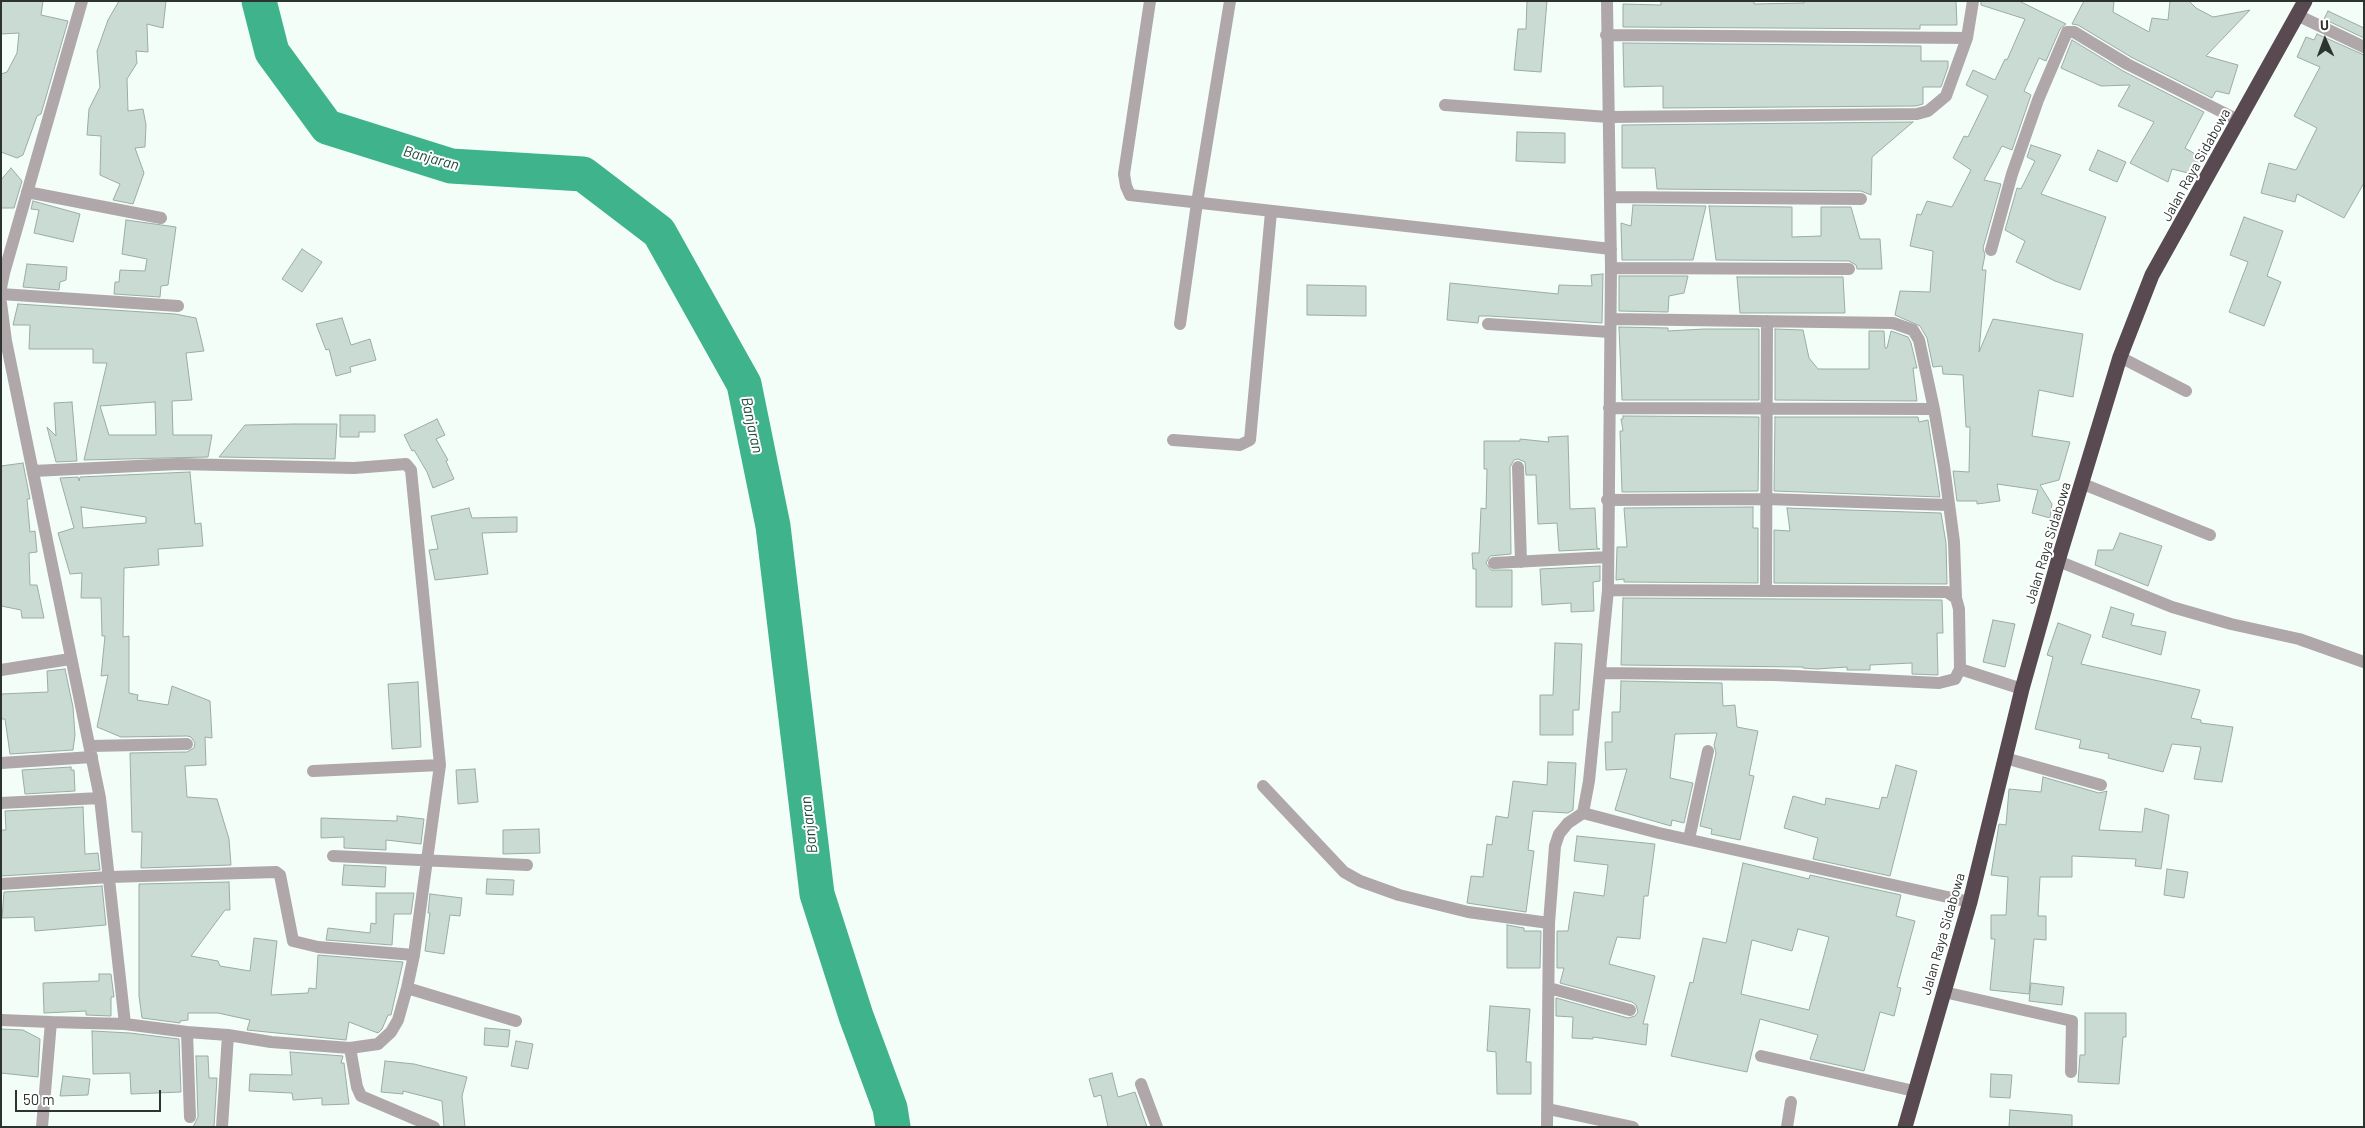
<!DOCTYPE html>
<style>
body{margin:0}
#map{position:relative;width:2365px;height:1128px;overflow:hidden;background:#f3fef9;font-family:Barlow,sans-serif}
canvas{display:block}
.frame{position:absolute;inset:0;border:2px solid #2d3430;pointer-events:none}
.north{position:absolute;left:2300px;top:15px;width:50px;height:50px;-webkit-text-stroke:4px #fff;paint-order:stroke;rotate:358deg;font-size:14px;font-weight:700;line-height:20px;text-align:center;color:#2d3430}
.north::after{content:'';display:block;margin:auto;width:18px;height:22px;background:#2d3430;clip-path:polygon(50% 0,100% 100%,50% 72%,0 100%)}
.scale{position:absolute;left:15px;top:1090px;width:146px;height:22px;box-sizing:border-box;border:2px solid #2d3430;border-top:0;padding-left:6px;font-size:15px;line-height:18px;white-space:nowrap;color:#2d3430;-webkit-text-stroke:4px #fff;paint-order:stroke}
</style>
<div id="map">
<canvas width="2365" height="1128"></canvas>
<div class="frame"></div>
<div class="north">U</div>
<div class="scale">50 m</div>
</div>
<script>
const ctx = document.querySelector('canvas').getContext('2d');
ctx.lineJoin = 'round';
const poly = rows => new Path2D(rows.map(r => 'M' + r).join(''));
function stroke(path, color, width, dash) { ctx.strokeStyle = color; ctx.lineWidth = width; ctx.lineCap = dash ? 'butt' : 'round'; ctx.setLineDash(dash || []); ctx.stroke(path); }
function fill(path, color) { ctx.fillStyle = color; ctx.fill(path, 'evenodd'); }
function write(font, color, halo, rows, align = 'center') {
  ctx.font = font + ' Barlow,sans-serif'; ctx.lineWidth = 4; ctx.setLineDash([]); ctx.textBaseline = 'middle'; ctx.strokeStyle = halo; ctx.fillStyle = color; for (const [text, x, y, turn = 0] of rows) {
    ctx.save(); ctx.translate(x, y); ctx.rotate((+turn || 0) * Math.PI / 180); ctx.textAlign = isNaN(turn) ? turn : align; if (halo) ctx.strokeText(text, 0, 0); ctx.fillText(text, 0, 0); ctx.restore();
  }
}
stroke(poly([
 [259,1,272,52,327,127,451,166,583,174,659,232,744,384,773,526,817,894,856,1016,890,1108,893,1127]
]), '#3eb38c', 35);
const building = poly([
 [1,1,43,1,41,15,68,21,41,114,37,116,23,155,17,158,1,152,1,74,7,72,17,53,19,33,1,34,1,1],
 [119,1,166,1,163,28,147,24,148,52,136,51,137,63,127,79,128,111,143,109,146,125,145,147,135,148,144,173,133,204,113,200,120,184,100,175,101,136,87,135,89,109,100,87,97,51,108,20,119,1],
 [1527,1,1547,1,1541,72,1514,70,1518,29,1526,29,1527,1],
 [1661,1,1754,1,1754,4,1804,3,1804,1,1956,1,1957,25,1920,25,1920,29,1623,27,1623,4,1661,5,1661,1],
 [1981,1,2019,1,2066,24,2060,29,2046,61,2039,58,2024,91,2031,95,2012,150,2002,146,1984,180,2001,184,1983,248,1985,255,1982,270,1986,270,1979,352,1993,319,2083,334,2073,397,2039,390,2032,436,2070,442,2059,480,2040,485,2052,504,2050,518,2032,513,2038,490,1997,484,2000,501,1977,504,1977,501,1957,501,1953,471,1969,472,1970,427,1966,427,1963,375,1943,374,1942,366,1933,367,1927,338,1920,326,1895,315,1900,291,1930,292,1933,251,1910,246,1917,214,1921,215,1927,201,1952,207,1971,170,1953,158,1964,136,1968,137,1988,96,1966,85,1973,70,1995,80,2005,59,2007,60,2025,19,1981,5,1981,1],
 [2084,1,2114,1,2113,12,2149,32,2152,18,2168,20,2170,1,2189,1,2196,8,2213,17,2250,10,2206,56,2238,65,2229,94,2216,91,2212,98,2131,57,2078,25,2072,24,2084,1],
 [2328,11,2364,28,2364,38,2324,19,2328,11],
 [2317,34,2364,55,2364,183,2344,218,2297,194,2295,202,2261,193,2269,163,2296,170,2317,128,2294,116,2320,67,2297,57,2306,37,2314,40,2317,34],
 [2072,40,2123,71,2204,112,2185,148,2202,158,2192,174,2172,169,2168,182,2130,163,2154,122,2118,106,2130,85,2101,86,2061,68,2072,40],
 [1623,43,1921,46,1921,61,1948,61,1948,67,1941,87,1923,87,1923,104,1916,106,1663,108,1663,86,1624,87,1623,43],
 [1913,122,1872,157,1871,195,1861,191,1657,189,1655,168,1622,168,1622,125,1913,122],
 [1517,132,1565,133,1565,163,1516,161,1517,132],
 [2031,145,2061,155,2041,194,2106,217,2080,290,2055,281,2016,262,2025,241,2005,230,2017,188,2021,189,2035,161,2027,157,2031,145],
 [2098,150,2126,162,2117,182,2089,170,2098,150],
 [11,168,22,181,14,208,1,208,1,180,11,168],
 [33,201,80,214,73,242,34,233,39,210,31,209,33,201],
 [1633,205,1706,206,1693,260,1622,260,1621,223,1631,226,1633,205],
 [1709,206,1792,207,1792,237,1821,236,1821,207,1851,207,1860,239,1880,239,1882,269,1857,269,1856,265,1849,261,1716,260,1709,206],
 [2244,217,2283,231,2267,276,2281,282,2264,326,2229,312,2248,262,2230,255,2244,217],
 [126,220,176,227,168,285,161,286,160,297,114,294,115,282,119,282,120,270,145,271,147,259,122,254,126,220],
 [302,249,322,262,302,292,282,279,302,249],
 [27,264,67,267,66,280,60,282,59,290,23,287,27,264],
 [1603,274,1602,323,1489,316,1479,316,1478,323,1447,320,1450,283,1558,294,1559,285,1592,286,1591,275,1603,274],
 [1619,276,1688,276,1684,293,1669,296,1668,312,1619,311,1619,276],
 [1737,277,1843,277,1845,313,1740,313,1737,277],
 [1307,285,1366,286,1366,316,1307,315,1307,285],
 [18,304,175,314,196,318,204,351,186,353,192,400,172,401,173,435,212,435,208,457,84,460,107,363,93,363,93,349,29,349,30,325,13,325,18,304],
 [155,402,156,435,109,435,100,406,155,402],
 [342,318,351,345,370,339,376,360,350,367,351,372,336,376,329,349,326,350,316,324,342,318],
 [1619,327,1668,328,1668,331,1704,329,1759,329,1759,400,1622,400,1619,327],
 [1775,329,1803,330,1809,358,1818,369,1869,369,1869,331,1884,331,1885,348,1887,348,1891,331,1908,337,1911,343,1917,368,1913,368,1917,401,1775,400,1775,329],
 [72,402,77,461,56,462,47,427,56,436,54,403,72,402],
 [340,415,375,415,375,432,359,432,359,437,340,437,340,415],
 [1623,416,1759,417,1758,491,1622,492,1620,431,1623,431,1621,419,1623,419,1623,416],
 [1775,417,1918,417,1919,422,1928,420,1940,497,1774,491,1775,417],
 [437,419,445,435,436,439,448,460,446,461,454,479,433,488,427,472,414,450,412,451,404,435,437,419],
 [294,424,337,424,335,459,219,457,245,425,294,424],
 [1568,436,1570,509,1595,508,1597,548,1600,549,1559,551,1557,523,1538,524,1536,475,1526,475,1525,462,1518,459,1514,460,1510,467,1511,554,1490,556,1486,563,1491,570,1512,570,1512,607,1476,607,1476,569,1473,569,1472,553,1479,553,1481,508,1486,509,1487,469,1484,469,1484,441,1520,441,1520,439,1549,442,1548,437,1568,436],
 [23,463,30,499,27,499,30,532,35,531,37,552,29,553,30,585,37,585,44,618,22,618,21,610,1,606,1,466,23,463],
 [190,472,195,524,201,523,203,546,158,549,159,565,124,568,123,637,129,636,129,693,138,695,137,700,168,705,172,686,210,701,212,738,205,737,206,765,185,766,187,797,217,799,229,839,231,865,141,868,142,832,132,832,130,753,187,752,194,748,195,743,191,737,187,736,121,737,97,727,108,675,101,676,105,636,102,636,101,598,81,598,82,573,70,574,58,533,74,528,60,478,78,477,79,481,80,477,190,472],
 [81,507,146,517,146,523,83,528,81,507],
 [1753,507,1753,528,1758,528,1758,583,1624,582,1624,579,1616,580,1617,547,1627,547,1624,508,1753,507],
 [469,508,472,518,517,517,517,532,482,533,488,574,435,580,429,550,438,549,431,516,469,508],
 [1787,508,1941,513,1946,543,1947,584,1774,583,1774,530,1790,531,1787,508],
 [2120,533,2162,546,2148,586,2095,565,2098,550,2113,550,2120,533],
 [1600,566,1600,581,1593,582,1594,611,1571,612,1571,603,1542,605,1540,569,1600,566],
 [1623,598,1942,600,1943,633,1937,633,1938,675,1912,674,1912,663,1870,665,1870,670,1847,670,1847,667,1817,669,1803,668,1803,667,1621,665,1623,598],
 [2111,607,2134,614,2131,625,2166,632,2161,655,2102,637,2111,607],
 [1993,620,2015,624,2005,667,1983,662,1993,620],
 [2058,623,2091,635,2081,664,2200,690,2191,718,2201,720,2201,723,2233,727,2222,782,2194,779,2201,747,2172,744,2163,772,2108,758,2109,754,2079,748,2081,740,2035,729,2053,657,2047,655,2058,623],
 [1555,643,1582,644,1579,710,1573,710,1573,735,1540,735,1540,695,1553,695,1555,643],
 [65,669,73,707,75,735,73,750,10,754,5,719,1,719,1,694,48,692,47,671,65,669],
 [1621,681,1722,683,1723,706,1735,705,1737,727,1758,731,1749,775,1754,776,1740,840,1711,834,1712,829,1700,826,1716,753,1714,745,1717,733,1675,734,1670,778,1693,783,1684,823,1672,820,1671,826,1615,810,1627,769,1606,770,1605,742,1612,742,1612,712,1620,712,1621,681],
 [418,682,421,747,392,749,388,684,418,682],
 [1548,762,1576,763,1573,810,1568,813,1533,811,1528,850,1534,851,1526,912,1467,903,1471,876,1483,877,1487,844,1492,845,1496,816,1508,818,1513,781,1547,785,1548,762],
 [1896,765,1917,771,1890,876,1813,859,1818,838,1784,828,1793,796,1825,805,1826,798,1879,809,1882,797,1887,798,1896,765],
 [71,767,71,770,74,770,75,791,25,794,22,770,71,767],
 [475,769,478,802,458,804,456,770,475,769],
 [2043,777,2099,793,2107,791,2099,830,2142,832,2145,808,2169,815,2161,869,2135,866,2136,859,2072,856,2072,877,2040,877,2038,916,2046,916,2046,940,2034,939,2029,994,1990,990,1995,939,1991,939,1991,915,2006,915,2008,877,1991,875,1999,824,2006,825,2009,789,2041,792,2043,777],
 [83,807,85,854,98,853,100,870,1,876,1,830,6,830,5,811,83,807],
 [397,816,424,819,421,844,386,840,386,850,344,848,344,837,321,838,321,818,397,821,397,816],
 [539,829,540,853,503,854,503,830,539,829],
 [1577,836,1655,844,1648,896,1644,896,1640,939,1617,937,1609,964,1655,976,1643,1024,1648,1024,1646,1045,1593,1037,1593,1039,1572,1038,1573,1017,1556,1016,1556,998,1628,1018,1635,1016,1638,1012,1636,1005,1632,1002,1560,983,1564,968,1557,968,1557,931,1568,931,1574,892,1604,896,1608,865,1574,861,1577,836],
 [1743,863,1809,879,1810,875,1901,895,1896,916,1915,921,1897,987,1901,988,1894,1016,1880,1012,1864,1071,1810,1059,1818,1035,1760,1019,1747,1072,1671,1056,1690,982,1693,983,1703,938,1726,943,1743,863],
 [1798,929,1829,937,1809,1010,1741,994,1752,940,1792,951,1798,929],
 [344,865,386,867,385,887,342,885,344,865],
 [2167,869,2188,872,2184,898,2164,895,2167,869],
 [487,879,514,880,513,895,486,894,487,879],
 [229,882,230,910,225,910,191,956,218,961,220,966,250,971,254,938,277,941,271,995,308,993,309,988,316,989,318,955,403,962,391,1015,388,1015,382,1029,378,1033,349,1022,346,1040,247,1030,250,1020,218,1013,188,1013,188,1020,180,1021,180,1023,142,1018,139,996,139,884,229,882],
 [102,886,106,925,35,931,34,917,2,918,4,892,102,886],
 [376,893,414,893,411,914,394,914,392,945,326,940,328,928,370,933,371,923,376,924,376,893],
 [430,894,462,898,460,916,450,915,444,954,425,951,430,913,428,913,430,894],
 [1507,925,1524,928,1524,931,1541,931,1540,968,1507,968,1507,925],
 [99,974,111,974,114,997,111,997,111,1016,86,1015,86,1011,44,1013,43,983,99,981,99,974],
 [2031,983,2064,987,2062,1005,2029,1001,2031,983],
 [1490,1006,1530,1009,1526,1062,1531,1062,1531,1094,1497,1094,1496,1052,1487,1051,1490,1006],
 [2085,1013,2126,1013,2126,1037,2123,1037,2119,1084,2078,1082,2080,1055,2085,1055,2085,1013],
 [485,1028,510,1030,508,1047,484,1045,485,1028],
 [1,1029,23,1030,40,1039,38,1077,1,1073,1,1029],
 [92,1031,130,1033,179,1039,181,1092,131,1094,130,1073,93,1074,92,1031],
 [516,1041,533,1044,528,1069,511,1066,516,1041],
 [290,1052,343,1056,341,1063,344,1063,349,1104,322,1105,322,1098,293,1100,292,1093,249,1091,250,1074,292,1075,290,1052],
 [196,1056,208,1056,209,1078,217,1078,214,1127,193,1127,198,1117,196,1056],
 [385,1061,414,1064,467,1077,462,1096,465,1127,444,1127,442,1101,403,1091,403,1094,381,1092,385,1061],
 [1112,1073,1118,1097,1135,1092,1147,1127,1108,1127,1101,1095,1094,1097,1089,1079,1112,1073],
 [1991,1074,2012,1075,2010,1098,1990,1097,1991,1074],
 [63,1076,90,1079,88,1095,60,1096,63,1076],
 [2010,1110,2072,1115,2072,1127,2009,1127,2010,1110]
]);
fill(building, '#c9dbd3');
stroke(building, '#9baca5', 1);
stroke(poly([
 [1150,1,1124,174,1126,186,1130,195,1611,249],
 [1607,1,1611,268,1608,590,1589,781,1583,813,1659,833,1970,902],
 [2297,15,2364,47],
 [1606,35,1967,38],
 [1445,105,1608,117,1917,114,1928,111,1946,96,1967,38,1973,1],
 [27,192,161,218],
 [1610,197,1861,199],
 [1991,250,2012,174,2038,100,2067,32,2074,32,2127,64,2240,121],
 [1611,268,1849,269],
 [1,288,4,273,82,1],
 [1,294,178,306],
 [1,303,6,341,100,798,125,1024],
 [1611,319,1893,323,1913,330,1919,340,1934,409,1944,466,1954,542,1956,598],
 [1180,324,1197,203,1230,1],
 [1488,324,1610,332],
 [2120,357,2186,391],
 [1609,408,1934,409],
 [1173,440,1240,445,1250,440,1271,212],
 [1518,467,1521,562],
 [33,471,178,464,354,468,406,464,411,470,440,765,414,955,407,988,398,1020,391,1032,378,1044,350,1048,271,1042,228,1035,187,1032,125,1024,51,1022,42,1127],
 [2083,484,2210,535],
 [1607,500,1766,499,1948,505],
 [2058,561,2172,607,2231,624,2299,639,2364,662],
 [1494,563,1608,557],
 [1608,590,1947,592,1956,598,1959,609,1960,669,2022,689],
 [1766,591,1767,321],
 [1,670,70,659],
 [1600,673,1775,675,1939,683,1955,679,1960,669],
 [90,746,187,744],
 [2005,758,2101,785],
 [1,763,92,757],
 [313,771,440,765],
 [1263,786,1344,872,1360,881,1399,895,1468,912,1549,923],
 [1,803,100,798],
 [1689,839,1708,751],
 [333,856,527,865],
 [1,884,110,877,276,872,280,875,293,941,318,947,414,955],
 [407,988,516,1021],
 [1549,988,1630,1010],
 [1944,992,2072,1021,2071,1072],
 [1,1020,51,1022],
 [187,1032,190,1117],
 [350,1048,357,1087,361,1096,434,1127],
 [1761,1056,1914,1091],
 [1141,1084,1157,1127],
 [1548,1109,1633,1127],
 [222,1127,228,1035],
 [1547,1127,1549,923,1555,846,1559,834,1568,823,1583,813],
 [1787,1127,1791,1102]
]), '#afa7aa', 12);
stroke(poly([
 [1905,1127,1970,902,2022,689,2058,561,2120,357,2152,275,2305,1]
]), '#594a51', 15);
write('14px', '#2d3430', '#fff', [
 ["Jalan Raya Sidabowa",2196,165,-61],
 ["Jalan Raya Sidabowa",2048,543,-73],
 ["Jalan Raya Sidabowa",1943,934,-74]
]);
write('italic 15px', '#1a4a39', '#fff', [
 ["Banjaran",431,158,15],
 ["Banjaran",752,425,78],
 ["Banjaran",809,825,-97]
]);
</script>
